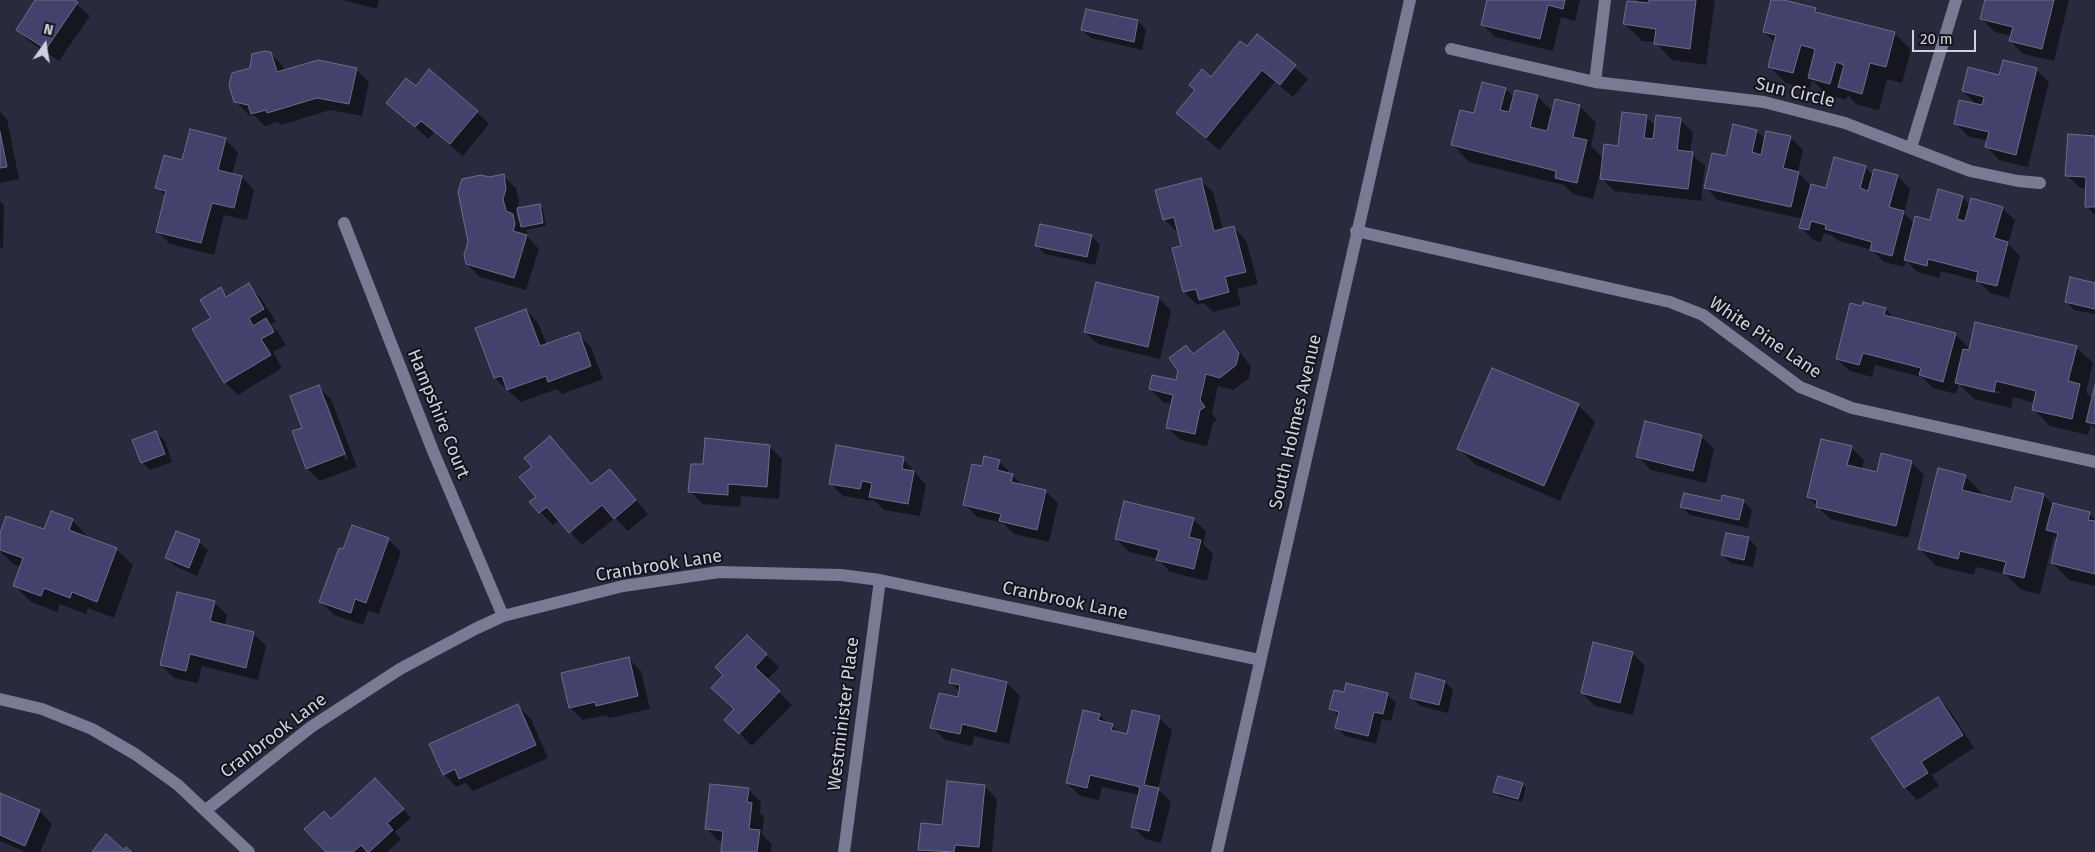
<!DOCTYPE html>
<style>
body{margin:0}
#map{position:relative;width:2095px;height:852px;overflow:hidden;background:#2a2a3f;font-family:"Fira Sans",sans-serif}
canvas{display:block}
.north{position:absolute;left:20px;top:20px;width:50px;height:50px;-webkit-text-stroke:4px #14141d;paint-order:stroke;rotate:13deg;font-size:14px;font-weight:700;line-height:20px;text-align:center;color:#d0d0de}
.north::after{content:'';display:block;margin:auto;width:18px;height:22px;background:#d0d0de;clip-path:polygon(50% 0,100% 100%,50% 72%,0 100%)}
.scale{position:absolute;left:1912px;top:30px;width:64px;height:22px;box-sizing:border-box;border:2px solid #d0d0de;border-top:0;padding-left:6px;font-size:15px;line-height:18px;white-space:nowrap;color:#d0d0de;-webkit-text-stroke:4px #14141d;paint-order:stroke}
</style>
<div id="map">
<canvas width="2095" height="852"></canvas>
<div class="north">N</div>
<div class="scale">20 m</div>
</div>
<script>
const ctx = document.querySelector('canvas').getContext('2d');
ctx.lineJoin = 'round';
function fill(path, color) { ctx.fillStyle = color; ctx.fill(path, 'evenodd'); }
const poly = rows => new Path2D(rows.map(r => 'M' + r).join(''));
function stroke(path, color, width, dash) { ctx.strokeStyle = color; ctx.lineWidth = width; ctx.lineCap = dash ? 'butt' : 'round'; ctx.setLineDash(dash || []); ctx.stroke(path); }
function write(font, color, halo, rows, align = 'center') {
  ctx.font = font + ' "Fira Sans",sans-serif'; ctx.lineWidth = 4; ctx.setLineDash([]); ctx.textBaseline = 'middle'; ctx.strokeStyle = halo; ctx.fillStyle = color; for (const [text, x, y, turn = 0] of rows) {
    ctx.save(); ctx.translate(x, y); ctx.rotate((+turn || 0) * Math.PI / 180); ctx.textAlign = isNaN(turn) ? turn : align; if (halo) ctx.strokeText(text, 0, 0); ctx.fillText(text, 0, 0); ctx.restore();
  }
}
fill(poly([
 [36,0,72,0,90,16,59,61,30,42,17,29],
 [343,0,379,0,377,9],
 [1488,0,1580,0,1575,21,1561,17,1553,51,1495,37,1482,24],
 [1637,0,1715,0,1706,65,1672,60,1655,42,1642,41,1625,24,1641,4],
 [1772,0,1815,9,1820,14,1894,33,1911,50,1902,83,1887,79,1879,110,1856,104,1848,95,1846,100,1826,94,1812,80,1810,89,1786,83,1769,66,1775,43,1764,32],
 [1987,0,2069,0,2054,61,2023,54,2010,41,2012,36,1995,32,1982,19],
 [1087,10,1138,21,1146,30,1142,50,1091,38,1082,30],
 [1257,36,1308,79,1293,97,1275,82,1219,150,1177,113,1211,78,1247,48],
 [270,53,283,66,285,71,356,69,369,82,362,116,330,110,281,125,278,122,265,126,255,116,249,115,236,102,251,69],
 [2036,69,2049,82,2028,167,1999,160,1987,147,1988,141,1968,136,1955,123,1977,105,1963,91,2000,76],
 [416,87,477,112,489,124,463,156,434,132,429,139,387,103],
 [1505,89,1514,97,1538,97,1553,112,1556,100,1580,106,1596,123,1591,146,1604,159,1619,147,1646,117,1656,126,1680,120,1693,132,1690,153,1705,166,1701,201,1614,191,1601,178,1602,169,1601,169,1593,199,1573,194,1564,185,1469,162,1453,145,1475,115],
 [0,112,7,119,19,179,0,183],
 [1757,131,1766,140,1790,137,1803,150,1798,172,1811,186,1827,190,1865,167,1873,175,1897,176,1910,189,1904,213,1915,224,1931,222,1962,197,1970,205,2002,208,2015,220,2008,244,2020,256,2009,298,1990,293,1978,281,1941,271,1939,278,1918,272,1906,261,1904,267,1884,262,1872,250,1839,241,1833,236,1824,233,1821,242,1813,240,1801,227,1803,219,1718,200,1705,187,1727,157],
 [2095,137,2095,215,2086,206,2087,188,2080,188,2067,175],
 [225,139,238,152,232,175,242,177,254,190,247,220,224,215,214,255,170,244,157,231,166,196,157,187,183,161],
 [503,176,516,188,519,202,516,212,517,219,521,224,539,205,543,209,546,226,526,230,528,237,539,249,526,290,480,277,467,264,489,179],
 [1200,180,1213,192,1223,230,1234,228,1246,240,1258,284,1237,289,1241,305,1213,312,1204,303,1197,305,1184,292,1173,249,1183,247,1179,231,1177,232,1164,219],
 [0,201,4,205,3,248,0,248],
 [1091,236,1100,245,1095,265,1045,254,1036,245],
 [2095,284,2095,314,2074,310,2066,301],
 [249,285,261,298,276,322,270,325,278,332,286,345,273,352,282,368,238,395,225,382,221,289,229,297],
 [1159,298,1171,311,1160,359,1098,344,1085,332],
 [1886,309,1895,319,1955,334,1968,347,1967,351,2076,347,2093,363,2086,392,2093,399,2095,391,2095,429,2091,424,2088,435,2050,426,2033,409,2035,403,2013,397,2011,408,1974,399,1959,384,1956,394,1933,388,1922,377,1875,365,1872,377,1850,371,1837,359],
 [1975,386,2000,392,2000,394,1975,389],
 [526,310,538,323,547,345,578,334,591,347,603,379,562,394,557,389,521,402,507,390,495,378],
 [1224,333,1236,346,1251,367,1249,378,1233,390,1218,386,1212,413,1217,420,1213,423,1207,446,1180,440,1167,427,1172,404,1163,402,1150,389,1177,381,1186,347,1194,354],
 [318,387,331,399,357,467,320,481,307,468,304,428],
 [323,400,326,400,348,459,346,460],
 [1578,405,1595,422,1560,501,1476,465,1459,449],
 [156,433,165,441,172,462,150,470,142,462],
 [1701,436,1714,449,1706,483,1651,470,1638,457],
 [550,438,592,485,610,470,648,514,628,531,615,518,582,545,559,520,553,525,531,502,538,497],
 [769,446,782,459,779,499,741,496,740,507,703,504,690,491,704,466],
 [1851,447,1864,460,1862,470,1878,474,1911,462,1924,475,1908,538,1830,519,1808,497],
 [903,459,926,485,920,516,884,510,873,499,873,501,843,496,830,483],
 [999,461,1022,485,1045,491,1058,503,1049,542,1014,534,1003,523,977,517,964,504,982,468],
 [1965,476,1982,493,1981,496,2012,503,2043,495,2053,504,2089,513,2095,520,2095,586,2069,580,2052,563,2058,540,2054,536,2040,594,2021,590,2005,574,1976,567,1974,575,1936,566,1920,549],
 [1743,501,1752,510,1748,528,1690,515,1682,507],
 [1193,519,1206,531,1203,544,1213,554,1207,581,1170,572,1158,559,1129,552,1116,539],
 [72,520,89,538,116,549,133,565,114,618,88,608,86,614,60,604,57,612,31,602,15,586,21,567,13,564,0,551,0,537,45,531],
 [1748,538,1757,547,1753,567,1731,563,1722,555],
 [388,539,401,552,379,614,368,611,363,625,334,615,321,602],
 [199,542,208,550,197,576,175,566,166,558],
 [214,602,227,615,225,626,253,633,266,646,258,680,202,666,198,683,174,678,161,665],
 [1632,653,1645,666,1633,715,1595,706,1582,693],
 [766,655,779,667,767,680,792,705,752,746,726,720,736,710,713,688],
 [628,658,641,671,650,709,610,718,606,715,583,720,570,708],
 [953,671,1007,683,1020,696,1009,744,974,736,972,746,945,740,932,727,959,698,960,692,950,682],
 [1445,682,1453,690,1448,713,1420,706,1412,697],
 [1345,693,1387,694,1396,703,1391,721,1382,719,1376,744,1345,736,1337,727,1339,717,1331,709],
 [1938,698,1950,711,1974,748,1932,775,1939,786,1917,800,1905,787],
 [518,706,531,719,548,758,473,791,465,783,456,787,444,774],
 [1099,715,1120,733,1127,735,1159,718,1172,730,1158,789,1171,802,1161,843,1145,839,1132,826,1139,795,1102,787,1099,800,1080,796,1067,783],
 [1522,784,1526,788,1522,802,1499,796,1495,792],
 [984,786,997,799,992,852,922,852,920,850],
 [384,788,411,818,395,832,401,839,387,852,327,852,331,820],
 [748,789,761,802,760,813,764,817,762,834,772,844,771,852,722,852,723,842,719,841,706,828],
 [0,794,40,811,52,824,40,852,25,852,0,841]
]), '#0007');
const building = poly([
 [35,0,74,0,78,2,46,49,16,30,35,0],
 [1487,0,1565,0,1563,9,1548,5,1540,39,1481,25,1487,0],
 [1649,0,1696,0,1690,49,1654,44,1656,29,1623,24,1627,1,1649,3,1649,0],
 [1771,0,1784,0,1816,8,1815,12,1895,32,1886,67,1870,63,1862,94,1838,87,1844,65,1836,62,1830,84,1808,78,1815,49,1801,45,1793,73,1768,67,1776,35,1763,32,1771,0],
 [1985,0,2054,0,2042,49,2009,41,2013,27,1980,19,1985,0],
 [1086,9,1138,20,1134,42,1081,30,1086,9],
 [1257,34,1296,65,1280,85,1262,70,1206,138,1176,113,1195,90,1189,85,1202,69,1211,77,1240,41,1247,46,1257,34],
 [265,51,271,52,277,72,318,60,357,68,349,104,317,98,267,113,266,110,251,114,248,105,234,102,229,85,232,73,250,68,252,54,265,51],
 [2003,60,2037,68,2016,155,1985,147,1989,132,1954,124,1959,100,1982,105,1984,97,1962,91,1968,67,1999,75,2003,60],
 [429,69,478,111,450,144,421,121,415,127,386,103,406,78,416,86,429,69],
 [1482,82,1506,88,1500,110,1509,112,1515,90,1538,95,1530,127,1547,131,1555,99,1580,105,1573,137,1587,140,1577,183,1555,178,1556,171,1451,145,1460,110,1474,113,1482,82],
 [1622,112,1647,115,1644,138,1653,139,1656,115,1681,118,1677,150,1693,152,1688,189,1600,179,1604,144,1618,146,1622,112],
 [1733,124,1757,130,1752,152,1761,155,1766,131,1791,136,1783,168,1799,172,1791,207,1704,188,1712,153,1726,156,1733,124],
 [190,129,226,138,218,170,242,176,234,208,212,203,201,243,156,232,166,191,155,188,164,155,182,160,190,129],
 [0,132,7,167,0,168,0,132],
 [2068,134,2095,136,2095,207,2085,207,2086,177,2065,176,2068,134],
 [1834,157,1866,166,1860,188,1868,191,1874,169,1898,175,1889,207,1904,211,1892,256,1870,250,1872,242,1825,229,1826,225,1811,221,1809,230,1799,228,1811,184,1826,188,1834,157],
 [504,174,506,189,503,199,506,211,513,214,515,224,513,231,527,235,514,278,466,264,464,255,468,242,458,192,462,179,481,175,489,177,504,174],
 [1201,178,1214,231,1234,226,1246,272,1225,277,1229,292,1199,300,1196,289,1183,292,1172,248,1181,246,1174,217,1163,220,1155,190,1201,178],
 [1938,189,1963,196,1957,219,1965,221,1971,198,2003,207,1994,238,2008,242,1997,286,1976,281,1978,272,1928,259,1927,266,1904,260,1915,216,1930,220,1938,189],
 [540,204,543,223,521,227,517,208,540,204],
 [1040,224,1092,235,1087,257,1035,246,1040,224],
 [2070,277,2095,283,2095,309,2065,302,2070,277],
 [1096,282,1159,297,1148,347,1084,332,1096,282],
 [249,283,264,309,249,318,253,326,266,318,274,332,261,339,271,355,224,383,192,329,211,318,200,300,221,287,226,297,249,283],
 [1863,302,1886,308,1884,315,1956,333,1943,382,1919,375,1921,368,1863,353,1859,365,1836,359,1850,303,1862,306,1863,302],
 [526,309,540,346,579,332,591,366,548,382,546,376,507,390,502,376,494,378,475,328,526,309],
 [1975,322,2077,346,2068,381,2080,384,2072,419,2032,410,2036,391,1996,381,1994,392,1955,383,1963,349,1969,350,1975,322],
 [1224,331,1239,353,1236,365,1220,378,1206,374,1200,400,1205,407,1200,410,1195,434,1166,428,1173,395,1149,389,1152,375,1176,380,1178,371,1169,358,1186,345,1193,354,1224,331],
 [1492,368,1579,404,1544,486,1457,449,1492,368],
 [319,385,345,454,306,469,292,431,302,428,290,396,319,385],
 [2095,385,2095,424,2086,422,2095,385],
 [1645,421,1702,435,1693,471,1636,457,1645,421],
 [156,431,165,454,141,463,132,440,156,431],
 [550,436,591,484,610,469,636,500,614,519,602,505,569,533,547,507,539,513,529,502,536,497,519,477,532,467,524,458,550,436],
 [705,438,770,445,767,487,728,484,728,495,688,492,691,464,703,464,705,438],
 [1821,439,1852,446,1847,465,1877,472,1881,453,1912,461,1896,526,1816,507,1817,500,1807,497,1821,439],
 [836,445,904,457,902,469,914,471,908,504,869,497,872,483,862,481,860,489,829,484,836,445],
 [984,456,1000,460,997,470,1013,474,1011,482,1046,490,1037,530,999,521,1001,514,963,505,972,464,982,466,984,456],
 [1938,468,1966,475,1962,490,2011,502,2015,487,2044,494,2024,578,2003,573,2006,562,1960,551,1958,559,1918,549,1938,468],
 [1684,493,1721,501,1722,495,1744,500,1739,520,1680,507,1684,493],
 [1124,501,1194,518,1189,537,1201,540,1194,569,1156,560,1159,550,1115,539,1124,501],
 [2053,503,2090,512,2088,520,2095,521,2095,574,2051,563,2058,533,2046,530,2053,503],
 [51,511,73,519,69,530,117,548,97,602,72,592,70,598,44,588,41,596,13,586,23,558,0,550,0,533,6,516,44,529,51,511],
 [352,525,389,538,366,603,355,599,351,613,319,602,339,548,343,549,352,525],
 [176,531,200,540,189,568,165,558,176,531],
 [1726,533,1749,537,1744,560,1721,555,1726,533],
 [177,592,215,601,210,621,254,632,246,668,190,654,186,671,160,665,177,592],
 [747,635,767,654,755,667,780,691,739,734,724,720,734,709,711,688,723,675,715,667,747,635],
 [1593,642,1633,652,1620,703,1581,693,1593,642],
 [629,657,638,696,596,706,595,702,569,708,561,673,629,657],
 [952,669,1007,682,996,732,962,724,960,734,930,728,939,693,958,697,960,685,949,683,952,669],
 [1416,673,1445,681,1439,705,1410,698,1416,673],
 [1346,683,1388,693,1383,714,1374,712,1368,736,1335,728,1339,712,1329,709,1334,690,1344,692,1346,683],
 [1938,697,1963,735,1921,762,1928,773,1904,788,1871,738,1938,697],
 [518,704,536,745,459,779,455,769,443,775,429,744,518,704],
 [1083,710,1100,714,1098,720,1113,724,1111,730,1127,734,1132,710,1160,716,1144,785,1159,788,1149,831,1131,827,1140,787,1090,775,1087,788,1066,783,1083,710],
 [1498,776,1523,783,1518,799,1493,792,1498,776],
 [375,778,404,809,387,823,393,830,369,852,367,852,361,845,353,852,326,852,304,829,324,811,331,819,375,778],
 [947,781,985,785,979,847,955,845,954,852,918,850,921,823,942,825,947,781],
 [710,784,749,788,747,802,752,803,749,829,760,830,757,852,721,852,723,831,705,829,710,784],
 [0,793,40,810,25,846,0,835,0,793],
 [106,834,124,850,126,847,132,852,92,852,106,834]
]);
fill(building, '#43426c');
stroke(building, '#6d6d86', 1);
stroke(poly([
 [1451,49,1595,82,1764,102,1845,123,1970,171,2018,181,2040,183],
 [1595,82,1605,0],
 [1911,148,1956,0],
 [344,223,433,451,503,616],
 [1356,231,1670,302,1703,315,1800,387,1852,408,2095,462],
 [0,699,42,709,92,729,135,754,178,785,249,852],
 [206,810,311,727,400,669,475,629,503,616,623,586,719,572,841,575,880,580,1260,660],
 [844,852,880,580],
 [1217,852,1410,0]
]), '#797a93', 12);
write('18px', '#d0d0de', '#14141d', [
 ["Sun Circle",1795,93,13],
 ["White Pine Lane",1765,338,34],
 ["Hampshire Court",438,414,68],
 ["South Holmes Avenue",1296,422,-77],
 ["Cranbrook Lane",659,566,-9],
 ["Cranbrook Lane",1065,601,12],
 ["Westminister Place",844,714,-83],
 ["Cranbrook Lane",274,736,-37]
]);
</script>
